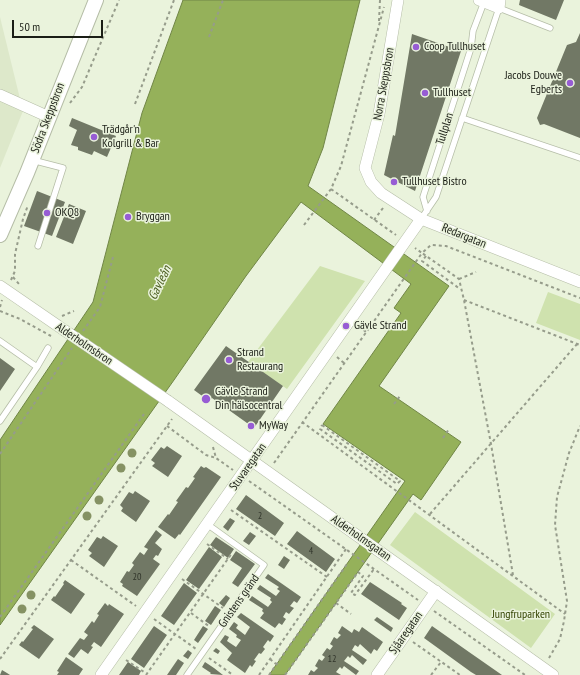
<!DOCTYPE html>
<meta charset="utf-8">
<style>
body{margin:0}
#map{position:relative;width:580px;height:675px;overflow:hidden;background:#eaf3dc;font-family:"PT Sans Narrow",sans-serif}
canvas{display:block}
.scale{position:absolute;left:12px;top:20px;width:91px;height:18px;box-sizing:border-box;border:2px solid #1b1e16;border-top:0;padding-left:5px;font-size:12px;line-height:14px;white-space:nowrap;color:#1b1e16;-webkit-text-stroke:3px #eaf3dc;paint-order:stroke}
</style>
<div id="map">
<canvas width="580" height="675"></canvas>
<div class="scale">50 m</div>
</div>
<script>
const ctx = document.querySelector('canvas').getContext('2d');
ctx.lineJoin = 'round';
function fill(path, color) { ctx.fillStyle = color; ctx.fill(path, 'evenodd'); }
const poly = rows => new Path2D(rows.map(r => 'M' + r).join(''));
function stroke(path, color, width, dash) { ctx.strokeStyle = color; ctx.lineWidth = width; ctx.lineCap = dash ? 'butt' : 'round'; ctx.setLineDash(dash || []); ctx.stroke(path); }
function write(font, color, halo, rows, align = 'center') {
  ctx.font = font + ' "PT Sans Narrow",sans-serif'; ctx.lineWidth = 3; ctx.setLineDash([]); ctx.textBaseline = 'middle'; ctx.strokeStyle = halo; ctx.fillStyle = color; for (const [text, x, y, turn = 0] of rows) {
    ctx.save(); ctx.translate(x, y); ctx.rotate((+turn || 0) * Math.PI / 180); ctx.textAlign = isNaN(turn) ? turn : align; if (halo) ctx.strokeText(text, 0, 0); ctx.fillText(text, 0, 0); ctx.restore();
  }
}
fill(poly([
 [0,17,23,111,0,168]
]), '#dde8ca');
fill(poly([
 [320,266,365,281,287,389,248,362],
 [548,292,580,304,580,340,536,323],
 [415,512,555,614,531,648,390,545]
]), '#cfe2ae');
const water = poly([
 [183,0,360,0,323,148,308,186,449,286,379,386,461,442,421,500,413,494,285,675,269,675,405,481,323,424,401,313,394,308,411,284,301,202,246,276,174,380,0,625,0,440,93,302,142,113,183,0]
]);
fill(water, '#95b15a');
stroke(water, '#708546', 1);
fill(poly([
 [520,0,564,0,556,20,519,5],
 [580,33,580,138,544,124,540,125,537,118,567,45,576,42],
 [412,34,461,51,415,191,384,175,393,135,395,136],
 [72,118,116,136,107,157,94,151,92,155,78,150,78,147,71,145,77,130,69,126],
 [37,191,65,202,52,236,24,226],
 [69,204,86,211,73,244,56,237],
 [226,346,283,386,254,428,212,398,209,401,194,390],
 [0,358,15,369,0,391],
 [167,446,182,456,168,477,152,466,155,463,151,460,161,447,164,449],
 [201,466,204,468,206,467,221,477,180,535,179,534,175,539,158,527,168,514,169,515,178,502,176,501,186,487,188,488,195,478,193,477],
 [135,491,150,501,136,522,121,511,123,508,120,505,129,492,133,494],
 [246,495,284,523,275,536,236,509],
 [230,518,235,521,228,531,223,527],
 [156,530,162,535,155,543,162,549,158,556,156,555,153,559,160,564,137,596,122,586,123,584,120,582,127,571,129,572,134,565,132,563,140,552,144,555,148,549,144,547],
 [297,531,335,559,326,572,287,544],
 [250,532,256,536,249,545,243,541],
 [103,536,118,546,104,567,89,556,92,553,88,550,97,537,101,539],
 [216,537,234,549,228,558,210,545],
 [209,547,222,557,199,589,186,580],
 [236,551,255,564,238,587,232,583,242,568,230,560],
 [284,556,290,560,284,569,278,565],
 [268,574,301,597,297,603,294,601,290,606,294,608,289,614,286,612,283,617,286,619,282,625,279,623,275,628,260,618,264,613,262,611,263,609,249,600,252,596,268,607,272,602,270,600,271,598,257,589,260,585,276,596,280,591,277,589,279,587,265,578],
 [65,580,85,594,71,614,51,600,54,596,55,597,64,584,63,583],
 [370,582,402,603,401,604,407,608,399,620,361,594],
 [184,583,197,593,174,625,161,616],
 [226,595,230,598,224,607,219,603],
 [105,603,108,606,109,604,124,614,101,647,94,642,91,646,93,647,88,654,81,649,74,658,68,654,80,638,84,640,88,635,84,632,92,621,94,623,99,615,97,614],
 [215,606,221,610,211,625,205,621],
 [241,613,274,636,270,642,268,640,263,647,265,649,261,654,259,653,254,660,256,661,252,667,250,665,245,673,227,660,232,653,220,642,225,635,229,637,227,641,236,647,241,640,236,637,237,635,229,629,234,622,238,625,236,628,245,635,250,627,237,617],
 [377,617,393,628,391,632,374,620],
 [34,625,54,639,39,659,19,645,22,641,23,642,33,629,31,628],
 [154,626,167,635,144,668,131,659],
 [203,626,208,629,198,643,194,640],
 [342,626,352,633,354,629,359,632,362,627,383,642,377,651,374,649,371,654,360,644,358,647,355,645,352,650,367,660,363,665,352,655,350,658,348,656,344,661,359,671,356,675,344,666,342,669,340,667,336,672,341,675,308,675,311,670,314,672,318,668,315,666,319,659,322,661,325,657,322,655,327,648,330,650,333,646,330,644,334,637,337,639,341,635,338,633],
 [432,626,469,652,502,675,476,675,471,672,424,638],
 [216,648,220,651,218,654,213,651],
 [188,650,192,653,188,659,183,656],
 [66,657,83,669,79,675,57,675,59,672,57,671],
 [178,659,184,663,176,675,167,675],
 [128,662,141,671,139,675,119,675],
 [205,662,214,668,223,675,210,674,211,673,202,667],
 [2,670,7,673,10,675,0,675]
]), '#717865');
const service = poly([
 [462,118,580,158],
 [32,160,63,168,38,246],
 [427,211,423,197,471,48,473,31,484,2],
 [421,219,436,197,499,8,550,28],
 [0,341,37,367],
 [0,421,37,367,48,348],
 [187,675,264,565,207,524]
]);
const minor = poly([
 [398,0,379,114,365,168,371,182,381,193,421,219,580,282],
 [479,0,499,8,500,0],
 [0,95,49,117],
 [0,286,64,330],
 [168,401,553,675],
 [101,675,421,219],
 [377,675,436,591]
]);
const tertiary = poly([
 [0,235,27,173,96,0]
]);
stroke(service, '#b5bda7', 7);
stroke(minor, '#b5bda7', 12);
stroke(tertiary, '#b5bda7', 16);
stroke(poly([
 [379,21,380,0],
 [209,37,223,0],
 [70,103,82,87,119,0],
 [135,104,174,0],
 [331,189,396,235],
 [374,220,383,208],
 [304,225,331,189,341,166,384,7],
 [426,256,422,261,460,289],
 [13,277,19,284],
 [459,279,476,272],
 [11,280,15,271,15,254,23,219,28,205],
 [464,300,580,345],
 [0,307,2,300],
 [0,311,20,319,51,336],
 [62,316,74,311],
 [359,326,366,332],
 [83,331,100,307,113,257],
 [337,357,344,363],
 [394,404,400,396],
 [302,422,565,614],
 [322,425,400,481,397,484,320,429,322,425],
 [167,426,206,455,216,458],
 [443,438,449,429],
 [213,447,216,458,233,470],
 [0,454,72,348],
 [274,463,422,253,415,248],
 [249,481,418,600],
 [231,510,327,577],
 [430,514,577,344],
 [207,544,228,559],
 [71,560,136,606],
 [513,575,491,444,464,300,459,279,422,253,431,245,446,246,580,298],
 [182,579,223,608],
 [336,603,351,614],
 [434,611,525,675],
 [191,613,210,627],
 [0,617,144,414],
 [154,619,196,649],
 [413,642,460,675],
 [209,658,233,675],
 [549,658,560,639,564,621,567,601,555,525,557,497,569,453,580,426],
 [0,659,172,419],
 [270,659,276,664],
 [126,660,147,674],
 [146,675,232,553],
 [259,675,346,549],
 [269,675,347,564],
 [285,675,358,572,363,576,351,593,355,595,374,569],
 [431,675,441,662]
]), '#969c8b', 2, [3, 3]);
stroke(service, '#fff', 5.5);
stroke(minor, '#fff', 11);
stroke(tertiary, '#fff', 14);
const minorBridge = poly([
 [64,330,168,401]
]);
stroke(minorBridge, '#b5bda7', 12, []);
stroke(minorBridge, '#fff', 11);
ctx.fillStyle = '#859263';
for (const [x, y] of [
 [132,453],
 [121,468],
 [99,500],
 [87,516],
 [31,595],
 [22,609]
]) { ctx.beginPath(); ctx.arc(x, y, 4.5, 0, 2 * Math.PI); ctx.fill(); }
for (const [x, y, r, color] of [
 [416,47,4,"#975cd4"],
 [570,83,4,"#975cd4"],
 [425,93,4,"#975cd4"],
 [94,137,4,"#975cd4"],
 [394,182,4,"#975cd4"],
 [47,213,4,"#975cd4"],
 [128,217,4,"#975cd4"],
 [346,326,4,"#975cd4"],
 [229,360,4,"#975cd4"],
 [206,399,5,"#975cd4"],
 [251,426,4,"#975cd4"]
]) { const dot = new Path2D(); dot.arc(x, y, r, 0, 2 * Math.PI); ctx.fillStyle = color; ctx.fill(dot); stroke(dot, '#eaf3dc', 1.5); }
write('10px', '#30342a', null, [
 ["2",260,516],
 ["4",311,551],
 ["20",137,577],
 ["12",332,659]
]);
write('12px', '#1b1e16', '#eaf3dc', [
 ["Coop Tullhuset",424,47],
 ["Jacobs Douwe",562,76,"right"],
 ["Egberts",562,90,"right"],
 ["Tullhuset",433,93],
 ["Trädgår'n",102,130],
 ["Kolgrill & Bar",102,144],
 ["Tullhuset Bistro",402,182],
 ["OKQ8",55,213],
 ["Bryggan",136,217],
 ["Gävle Strand",354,326],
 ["Strand",237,353],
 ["Restaurang",237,367],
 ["Gävle Strand",215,392],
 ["Din hälsocentral",215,406],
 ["MyWay",259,426]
], 'left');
write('12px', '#1b1e16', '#eaf3dc', [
 ["Norra Skeppsbron",384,84,-80],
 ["Södra Skeppsbron",48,118,-69],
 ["Tullplan",445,129,-72],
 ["Redargatan",464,236,22],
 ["Alderholmsbron",84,344,34],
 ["Stuvaregatan",248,467,-55],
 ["Alderholmsgatan",361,538,35],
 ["Gnistens gränd",239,601,-55],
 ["Sjåaregatan",406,633,-55]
]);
write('12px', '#334300', '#eaf3dc', [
 ["Jungfruparken",521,615]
]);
write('italic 13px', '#4a5d1f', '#eaf3dc', [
 ["Gavleån",160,283,-64]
]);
</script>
